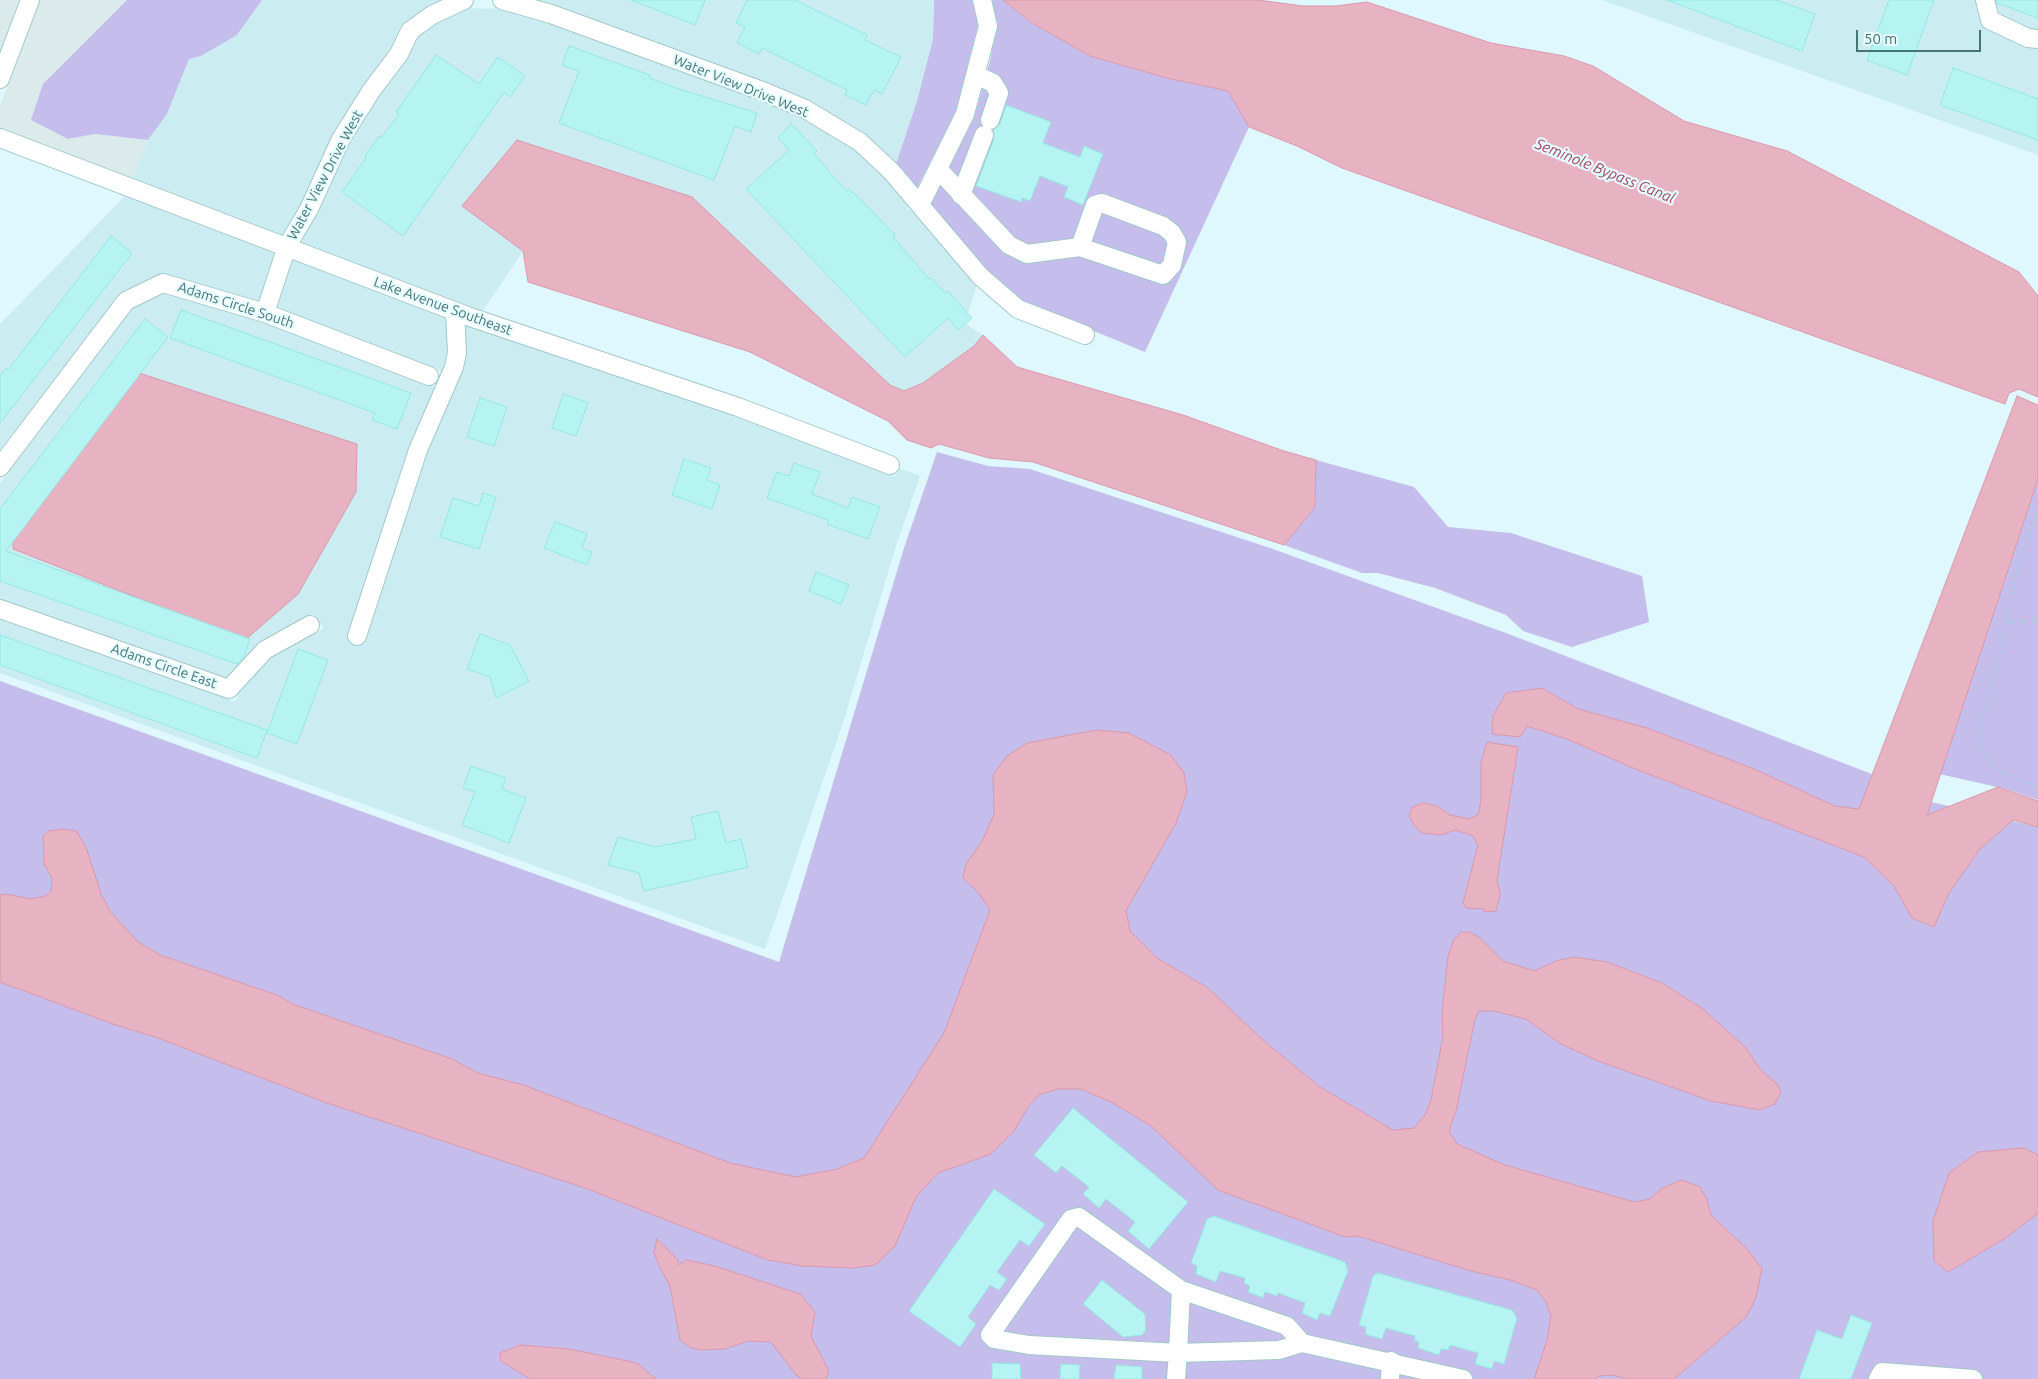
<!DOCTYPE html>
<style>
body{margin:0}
#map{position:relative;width:2038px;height:1379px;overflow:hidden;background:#dff8fd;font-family:Ubuntu,sans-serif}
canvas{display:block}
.scale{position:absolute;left:1856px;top:30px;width:125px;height:22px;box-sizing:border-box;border:2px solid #467571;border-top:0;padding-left:6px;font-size:15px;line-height:18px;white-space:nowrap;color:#467571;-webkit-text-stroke:4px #e6fbff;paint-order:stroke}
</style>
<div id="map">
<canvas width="2038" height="1379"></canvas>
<div class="scale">50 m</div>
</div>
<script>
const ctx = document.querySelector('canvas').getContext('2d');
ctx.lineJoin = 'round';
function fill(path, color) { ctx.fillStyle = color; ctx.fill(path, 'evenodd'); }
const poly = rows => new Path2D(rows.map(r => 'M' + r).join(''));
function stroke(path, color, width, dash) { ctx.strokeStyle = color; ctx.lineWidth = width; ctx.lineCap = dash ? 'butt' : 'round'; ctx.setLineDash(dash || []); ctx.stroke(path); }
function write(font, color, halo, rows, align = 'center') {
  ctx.font = font + ' Ubuntu,sans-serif'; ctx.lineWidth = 4.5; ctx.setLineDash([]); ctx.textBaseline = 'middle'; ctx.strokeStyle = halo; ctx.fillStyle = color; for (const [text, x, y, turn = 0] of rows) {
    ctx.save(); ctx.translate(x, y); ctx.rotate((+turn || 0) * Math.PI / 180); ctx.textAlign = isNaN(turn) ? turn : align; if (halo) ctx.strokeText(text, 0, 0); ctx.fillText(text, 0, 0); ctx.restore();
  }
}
fill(poly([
 [262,0,442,0,427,7,401,27,390,50,363,86,333,134,300,205,282,235,132,179,148,140,167,114,189,59,201,56,237,35],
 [534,0,934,0,933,39,917,101,896,164,867,136,810,102],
 [1602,0,1975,0,1981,21,1986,27,2038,47,2038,155],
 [1994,0,2038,0,2038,30,2030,29,1998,14],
 [469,8,501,9,549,22,761,100,801,117,854,149,884,176,908,206,907,209,914,212,977,285,965,323,983,335,974,346,923,383,904,391,890,385,823,320,523,251,482,312,300,242,318,213,350,144,379,96,407,60,418,37,438,22],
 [126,195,275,251,259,302,165,274,158,275,121,293,0,450,0,324],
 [293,258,471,326,735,416,895,477,899,468,920,476,896,546,843,723,765,949,0,673,0,619,225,696,231,701,236,700,238,693,272,657,324,628,313,614,260,643,226,678,0,600,0,483,133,307,165,292,183,296,263,321,435,387,441,371,277,309]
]), '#cbedf2');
fill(poly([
 [0,0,19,0,0,51],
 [40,0,127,0,112,16,68,139,95,134,148,140,132,179,0,129,0,106]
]), '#dbeaeb');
fill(poly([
 [127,0,262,0,237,35,201,56,189,59,167,114,148,140,95,134,68,139,31,120,43,84],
 [934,0,973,0,978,25,956,111,917,188,896,164,917,101,933,39],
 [992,0,1003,0,1032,23,1090,56,1167,78,1228,91,1249,127,1145,352,1023,302,987,271,931,204,974,118,990,61,997,25],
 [937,452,988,466,1030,469,1270,548,1506,633,1882,778,1931,802,2038,827,2038,1379,0,1379,0,681,779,962,904,548],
 [1316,460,1414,487,1448,527,1511,533,1642,576,1649,622,1572,647,1523,631,1506,615,1435,588,1378,573,1362,573,1284,545,1315,507],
 [2038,472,2038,800,2006,789,1935,773]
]), '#c5bdeb');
const water = poly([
 [1003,0,1258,0,1303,6,1336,6,1367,2,1491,43,1564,56,1593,66,1684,121,1787,151,2019,272,2038,296,2038,397,2019,389,2009,393,2005,404,1342,168,1297,146,1249,127,1228,91,1167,78,1090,56,1032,23,1003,0],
 [517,140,692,197,890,385,904,391,923,383,974,346,983,335,1017,367,1183,415,1284,451,1316,460,1315,507,1284,545,1033,462,989,458,939,444,931,448,907,440,888,421,750,352,528,282,523,251,462,206,517,140],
 [139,373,357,444,356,492,298,594,245,640,13,549,13,535,139,373],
 [2017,396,2038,405,2038,479,1927,815,1998,787,2038,801,2038,827,2013,820,1980,849,1949,893,1934,927,1912,918,1894,886,1864,857,1633,768,1567,739,1527,726,1520,737,1492,734,1493,716,1506,693,1542,688,1578,709,1647,728,1754,769,1835,806,1859,809,2017,396],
 [1097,730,1129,733,1171,755,1184,773,1187,792,1176,823,1126,911,1130,931,1157,958,1208,988,1265,1042,1320,1087,1393,1130,1414,1128,1425,1115,1431,1100,1443,1036,1442,1012,1448,957,1453,941,1461,932,1469,932,1479,937,1503,961,1535,971,1556,961,1574,957,1607,962,1662,983,1703,1009,1746,1048,1760,1069,1777,1084,1781,1092,1775,1104,1760,1110,1711,1101,1598,1061,1561,1044,1526,1019,1494,1011,1479,1011,1475,1019,1456,1111,1449,1131,1457,1144,1505,1165,1634,1202,1650,1199,1662,1188,1682,1180,1700,1187,1707,1199,1711,1215,1746,1248,1762,1268,1756,1298,1746,1317,1674,1379,1626,1379,1613,1375,1600,1376,1594,1379,1534,1379,1547,1340,1551,1316,1546,1302,1537,1290,1510,1280,1471,1271,1358,1236,1345,1237,1218,1190,1151,1126,1113,1103,1081,1089,1058,1089,1039,1095,1028,1107,1014,1131,991,1154,938,1173,916,1197,895,1246,875,1265,853,1268,803,1266,768,1260,585,1188,327,1103,158,1038,113,1024,0,982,0,895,6,894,31,899,45,896,51,892,52,878,44,864,43,836,48,831,62,829,76,831,86,847,101,894,110,911,138,942,160,955,277,995,295,1005,452,1059,478,1073,523,1085,730,1163,796,1177,837,1169,864,1158,944,1033,990,910,978,892,963,878,966,864,982,841,994,815,993,775,1007,756,1027,743,1097,730],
 [1487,742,1518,747,1497,880,1500,895,1496,911,1484,912,1485,909,1466,908,1463,903,1478,845,1473,836,1456,830,1440,835,1422,833,1414,825,1409,816,1412,807,1424,803,1437,806,1450,815,1469,819,1478,815,1481,801,1481,763,1487,742],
 [2024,1148,2038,1155,2038,1213,2004,1239,1948,1272,1934,1261,1933,1221,1949,1173,1978,1152,2024,1148],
 [657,1239,678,1260,679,1265,686,1260,715,1266,800,1294,815,1312,811,1336,829,1371,826,1379,803,1379,797,1376,771,1342,748,1341,724,1349,702,1350,691,1348,680,1340,670,1286,659,1266,654,1252,657,1239],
 [520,1345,569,1349,637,1363,656,1379,530,1379,501,1361,500,1353,520,1345]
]);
fill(water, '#e7b3c2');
stroke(water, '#da99ab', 1);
const building = poly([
 [631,0,705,0,695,25,631,0],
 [747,0,795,0,867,35,865,40,901,57,882,94,874,90,866,105,845,95,847,90,762,48,759,54,737,43,745,27,736,23,747,0],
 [1667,0,1776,0,1815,14,1802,51,1667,0],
 [1889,0,1934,0,1907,75,1867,60,1889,0],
 [1996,0,2038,0,2038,18,1997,3,1996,0],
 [569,46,650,75,649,78,676,88,757,113,751,132,735,126,714,180,559,123,579,71,562,65,569,46],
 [436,55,479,84,498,57,525,76,510,97,504,92,403,236,342,192,366,158,365,156,379,136,382,137,399,114,396,112,436,55],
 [1953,68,2038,99,2038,140,1940,105,1953,68],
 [1006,105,1051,122,1043,143,1080,157,1084,146,1103,154,1083,205,1064,197,1068,187,1040,176,1030,201,1022,198,1021,202,976,186,994,139,993,130,1000,124,1006,105],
 [791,124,817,151,814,154,828,169,827,170,847,191,849,189,868,207,895,235,893,237,929,279,931,278,945,293,948,291,972,318,958,330,948,318,905,357,746,189,789,150,778,138,791,124],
 [111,236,132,253,0,423,0,376,6,368,8,370,111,236],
 [181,310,411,393,397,429,372,420,375,413,170,338,181,310],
 [145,319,168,337,6,551,250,639,244,657,237,664,0,581,0,509,145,319],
 [563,394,588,403,576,436,552,428,563,394],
 [480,398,507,407,494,446,467,437,480,398],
 [684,459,711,468,707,480,720,485,712,509,672,495,684,459],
 [794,463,820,472,812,494,848,508,852,497,880,507,868,539,827,524,828,520,767,498,777,472,789,476,794,463],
 [483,493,496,497,479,549,440,537,453,498,479,506,483,493],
 [555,522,587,534,582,548,592,552,587,565,544,548,555,522],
 [816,572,849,585,841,604,809,591,816,572],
 [480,634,510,645,529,681,496,698,490,677,467,669,480,634],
 [0,635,267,730,257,758,0,665,0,635],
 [298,649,328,660,297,744,267,733,298,649],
 [471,766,506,778,502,789,526,798,509,843,462,825,475,792,463,788,471,766],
 [718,811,726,843,741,839,748,867,644,891,639,873,608,865,618,837,655,847,696,839,691,817,718,811],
 [1073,1108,1188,1202,1149,1249,1128,1231,1135,1222,1106,1199,1099,1208,1083,1194,1089,1187,1062,1166,1056,1173,1034,1155,1073,1108],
 [994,1189,1045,1224,1029,1246,1020,1240,997,1272,1007,1279,999,1290,990,1285,968,1317,976,1324,960,1347,909,1311,994,1189],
 [1214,1216,1345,1262,1348,1271,1330,1316,1320,1313,1317,1320,1302,1313,1305,1303,1278,1293,1277,1296,1265,1292,1263,1298,1248,1292,1250,1286,1244,1283,1245,1278,1220,1271,1216,1282,1196,1274,1197,1266,1191,1263,1207,1219,1214,1216],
 [1378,1273,1512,1310,1517,1318,1504,1364,1494,1361,1492,1369,1475,1364,1478,1353,1450,1345,1448,1350,1441,1349,1439,1355,1418,1348,1419,1342,1414,1340,1415,1336,1386,1328,1382,1339,1365,1334,1366,1327,1359,1325,1373,1276,1378,1273],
 [1102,1280,1145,1314,1146,1330,1142,1335,1123,1337,1083,1304,1102,1280],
 [1851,1315,1872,1323,1851,1379,1799,1379,1817,1330,1842,1339,1851,1315],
 [992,1363,1020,1364,1021,1379,992,1379,992,1363],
 [1061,1364,1080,1365,1079,1379,1060,1379,1061,1364],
 [1116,1365,1142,1367,1142,1379,1114,1379,1116,1365]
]);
fill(building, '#b5f4f2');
stroke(building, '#95e8e3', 1);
const minor = poly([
 [502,0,551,14,765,92,805,109,860,142,891,171,980,276,1018,309,1085,335],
 [1985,0,1990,20,2028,38,2038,39],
 [976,75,993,83,999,93,990,120],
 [0,79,30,0],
 [0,138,470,317,738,407,890,465],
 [938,169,1009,245,1027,254,1080,247,1163,275,1172,265,1177,242,1172,233,1163,226,1102,203,1095,205,1080,247],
 [961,195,984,135],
 [920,205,965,114,988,26,982,0],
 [265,313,287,246,309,209,341,139,371,91,399,54,410,31,432,15,464,0],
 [0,467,126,301,163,283,265,313,429,376],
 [0,609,229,689,265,650,310,625],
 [357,636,418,450,454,367,457,353,455,311],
 [1181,1290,1287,1326,1302,1343,1463,1379],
 [1176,1379,1178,1353,1181,1290,1079,1217,1071,1219,990,1335,994,1339,1029,1345,1178,1353,1279,1350,1302,1343],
 [1390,1379,1391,1361],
 [1878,1379,1882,1372,1973,1379]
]);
stroke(minor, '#a1c8c8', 20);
stroke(poly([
 [2038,507,2016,572,2001,653,1979,731,1980,744,1993,765,2001,772,2038,788],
 [2007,622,2032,621,2038,616]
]), '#99d9d6', 3, [1, 4]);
stroke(minor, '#fff', 18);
write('14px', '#467571', '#e6fbff', [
 ["Water View Drive West",741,86,22],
 ["Water View Drive West",325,175,-62],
 ["Adams Circle South",236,305,18],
 ["Lake Avenue Southeast",443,306,20],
 ["Adams Circle East",164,666,19]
]);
write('italic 15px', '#9f465e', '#e6fbff', [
 ["Seminole Bypass Canal",1605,171,22]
]);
</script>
